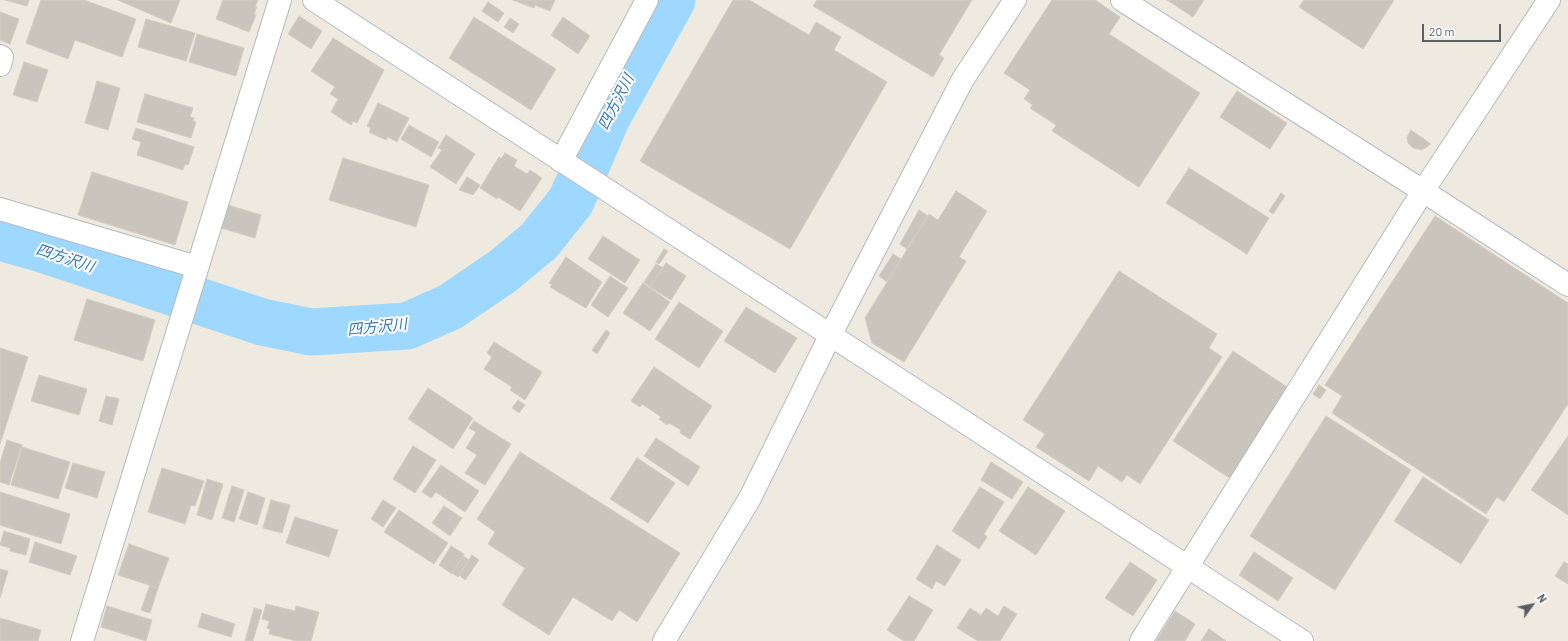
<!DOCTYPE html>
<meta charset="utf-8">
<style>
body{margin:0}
#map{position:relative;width:1568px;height:641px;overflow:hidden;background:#eeeae0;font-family:Barlow,sans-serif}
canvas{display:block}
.north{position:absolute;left:1512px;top:585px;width:40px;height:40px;-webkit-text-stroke:3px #fff;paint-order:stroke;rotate:57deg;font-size:11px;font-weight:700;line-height:16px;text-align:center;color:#595e63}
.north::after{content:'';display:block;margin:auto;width:14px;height:18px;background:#595e63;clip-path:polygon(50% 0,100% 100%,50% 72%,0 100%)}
.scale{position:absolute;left:1422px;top:24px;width:79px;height:18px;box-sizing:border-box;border:2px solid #595e63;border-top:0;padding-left:5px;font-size:12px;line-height:14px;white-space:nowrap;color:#595e63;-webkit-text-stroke:3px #fff;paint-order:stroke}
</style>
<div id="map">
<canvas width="1568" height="641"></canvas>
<div class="north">N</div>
<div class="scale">20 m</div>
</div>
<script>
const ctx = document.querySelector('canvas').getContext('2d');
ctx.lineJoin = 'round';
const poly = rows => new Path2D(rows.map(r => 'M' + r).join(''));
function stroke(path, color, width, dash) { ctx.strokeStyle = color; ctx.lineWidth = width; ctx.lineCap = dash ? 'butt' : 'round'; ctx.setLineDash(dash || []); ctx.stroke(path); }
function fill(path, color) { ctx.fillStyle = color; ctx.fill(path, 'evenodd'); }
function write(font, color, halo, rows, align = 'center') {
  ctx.font = font + ' Barlow,"Noto Sans JP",sans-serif'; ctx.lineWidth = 4; ctx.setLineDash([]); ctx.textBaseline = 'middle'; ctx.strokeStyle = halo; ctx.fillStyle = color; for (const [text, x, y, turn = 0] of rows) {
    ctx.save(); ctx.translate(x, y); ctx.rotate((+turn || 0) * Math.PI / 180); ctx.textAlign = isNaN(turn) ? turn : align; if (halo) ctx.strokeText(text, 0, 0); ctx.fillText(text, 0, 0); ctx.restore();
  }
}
stroke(poly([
 [0,237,42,249,262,322,311,332,407,326,450,307,503,271,539,241,571,201,607,117,672,0]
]), '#9fd8ff', 47);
const building = poly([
 [5,0,29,0,27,6,5,0],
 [41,0,84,0,136,19,122,57,75,40,68,59,26,43,41,0],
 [118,0,180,0,171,23,118,0],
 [223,0,258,0,255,6,257,7,254,14,256,15,249,32,216,19,223,0],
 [513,0,537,0,534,8,513,0],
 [537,0,555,0,550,11,535,5,537,0],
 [733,0,749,0,809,35,816,22,841,37,834,50,887,82,790,249,640,161,733,0],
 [817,0,972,0,939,55,944,58,933,77,813,6,817,0],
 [1052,0,1095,0,1120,17,1109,34,1200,93,1139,187,1052,131,1056,125,1030,108,1033,105,1024,99,1030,90,1004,73,1052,0],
 [1167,0,1204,0,1193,17,1167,0],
 [1304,0,1394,0,1363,49,1299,7,1304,0],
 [488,2,504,13,498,22,482,11,488,2],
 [0,12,19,19,10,44,0,40,0,12],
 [299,16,322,31,311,49,288,34,299,16],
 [474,17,556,69,531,110,449,58,474,17],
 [563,17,590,36,578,54,551,35,563,17],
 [510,18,519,24,513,33,504,27,510,18],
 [146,19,195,33,186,61,138,47,146,19],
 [197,34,244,48,236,76,189,62,197,34],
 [333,38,384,70,357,123,353,121,351,125,331,112,338,99,330,94,335,87,311,71,333,38],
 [24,62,48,70,37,102,13,95,24,62],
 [97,81,120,88,108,130,85,123,97,81],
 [1237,91,1287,123,1270,149,1220,117,1237,91],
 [145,94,193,108,190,117,194,118,193,121,196,122,191,138,137,122,145,94],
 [378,103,409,118,397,142,388,137,386,140,369,132,371,128,367,126,378,103],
 [409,125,439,142,431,157,401,139,409,125],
 [136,128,194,147,188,165,185,164,183,170,137,155,141,142,132,139,136,128],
 [1411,130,1431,144,1422,150,1413,148,1408,143,1407,137,1411,130],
 [446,135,475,154,456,184,430,167,442,150,438,148,446,135],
 [505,153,517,160,514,166,527,174,530,170,542,178,520,211,498,197,497,199,480,188,499,157,501,159,505,153],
 [343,158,429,185,416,227,329,200,343,158],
 [1189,168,1269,218,1247,254,1166,203,1189,168],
 [92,172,188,202,175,245,78,215,92,172],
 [467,177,480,185,473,195,459,190,467,177],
 [956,191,987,211,959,257,966,261,965,263,904,362,872,343,865,318,929,214,938,220,956,191],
 [1281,193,1285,196,1273,214,1269,211,1281,193],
 [228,205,261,215,255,238,221,228,228,205],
 [919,210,928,216,907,249,900,244,919,210],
 [1435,216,1568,303,1568,404,1504,502,1497,497,1486,514,1332,413,1342,396,1325,385,1435,216],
 [603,236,640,260,625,283,588,259,603,236],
 [664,249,668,251,659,264,656,262,664,249],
 [893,254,901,259,887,282,879,276,893,254],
 [566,257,602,282,586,308,550,287,552,285,549,283,566,257],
 [666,263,686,276,671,300,650,287,666,263],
 [656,264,663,268,650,287,644,282,656,264],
 [1119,271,1217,334,1209,348,1222,357,1140,484,1127,475,1122,482,1098,466,1089,481,1036,447,1045,434,1023,420,1119,271],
 [610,276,628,288,608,317,591,305,610,276],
 [643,283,670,302,650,331,623,313,643,283],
 [87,299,155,320,143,361,74,340,87,299],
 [679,302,723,331,699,368,655,339,679,302],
 [746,307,797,338,775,373,724,341,746,307],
 [606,330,610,333,597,354,592,350,606,330],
 [494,342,542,372,525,400,510,390,512,387,484,369,492,357,487,353,494,342],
 [0,348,28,357,0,444,0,348],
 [1233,351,1290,389,1231,479,1173,441,1233,351],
 [654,367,712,406,690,439,680,433,681,430,669,423,667,425,659,419,661,417,642,404,640,407,631,401,654,367],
 [39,375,87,389,79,415,31,401,39,375],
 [1319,385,1326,390,1320,399,1313,394,1319,385],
 [428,388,473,418,453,449,408,419,428,388],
 [106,396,119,399,112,425,99,421,106,396],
 [518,400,525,405,519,413,512,408,518,400],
 [1326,416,1411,470,1335,590,1250,536,1326,416],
 [474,421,511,444,485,485,465,473,477,455,466,448,476,432,469,428,474,421],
 [1568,436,1568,515,1531,490,1568,436],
 [656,438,700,467,688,486,644,456,656,438],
 [7,440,22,445,9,485,0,482,0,463,7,440],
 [413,446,436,460,415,493,393,479,413,446],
 [22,447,70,462,58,499,11,485,22,447],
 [520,452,680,553,637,622,619,610,612,621,573,597,549,635,502,605,525,568,488,544,495,532,477,519,520,452],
 [637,458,675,483,648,523,610,499,637,458],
 [991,462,1023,482,1012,499,981,480,991,462],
 [73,463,105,472,97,498,65,488,73,463],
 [441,465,479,491,465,512,436,492,431,498,422,492,441,465],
 [162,468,204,481,195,506,191,505,185,524,148,512,162,468],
 [1423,477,1489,520,1461,564,1394,521,1423,477],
 [207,479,223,484,212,520,197,515,207,479],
 [232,486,244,490,234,522,222,518,232,486],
 [980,487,1004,502,984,534,987,537,979,549,952,531,980,487],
 [1028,487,1065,511,1036,555,999,531,1028,487],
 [0,492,70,514,61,544,0,525,0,492],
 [248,492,265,498,257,525,239,519,248,492],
 [271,500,290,505,282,533,263,528,271,500],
 [383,500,396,508,383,527,371,519,383,500],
 [444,506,462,518,450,536,432,523,444,506],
 [399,510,448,543,434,564,384,532,399,510],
 [295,517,338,530,329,557,286,543,295,517],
 [4,531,30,539,26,555,10,551,10,548,0,545,4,531],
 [35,542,77,556,70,575,29,562,35,542],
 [129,544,169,558,158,588,118,575,129,544],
 [937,545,961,560,945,586,936,581,932,589,916,579,937,545],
 [451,546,464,554,452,574,439,565,451,546],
 [1254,552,1293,578,1278,601,1239,575,1254,552],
 [472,555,479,560,465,580,459,575,472,555],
 [463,556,469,560,458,577,452,573,463,556],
 [1130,562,1157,580,1133,616,1105,598,1130,562],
 [1564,562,1568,564,1568,584,1555,576,1564,562],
 [0,569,8,571,0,598,0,569],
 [150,585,158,588,150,613,141,610,150,585],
 [909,596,933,610,914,641,904,641,887,630,909,596],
 [266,604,295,611,296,606,319,612,311,641,296,641,269,634,270,629,267,628,269,621,262,619,266,604],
 [107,606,152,620,146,641,101,627,107,606],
 [1004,606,1017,614,1000,641,978,641,957,628,970,608,981,615,986,608,998,616,1004,606],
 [254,608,262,610,253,641,245,641,254,608],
 [1175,611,1195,624,1185,641,1156,641,1175,611],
 [202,613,235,624,231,637,198,627,202,613],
 [0,618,41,630,38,641,0,641,0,618],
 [1209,629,1226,641,1201,641,1209,629]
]);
fill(building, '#c9c5bd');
stroke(building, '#d3ccbe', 1);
const street = poly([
 [1122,0,1423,191,1568,285],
 [0,56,2,57,0,65],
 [561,161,647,0],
 [0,209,197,267],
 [831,334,963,79,1015,0],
 [82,641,280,0],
 [1141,641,1423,191,1549,0]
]);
const secondary = poly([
 [314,0,1302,641],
 [664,641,750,498,831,334]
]);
stroke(street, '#b6b9be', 24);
stroke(secondary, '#b6bbc1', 24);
stroke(street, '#fff', 22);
stroke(secondary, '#fff', 22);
write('italic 15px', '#3478b9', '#fff', [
 ["四方沢川",616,102,-63],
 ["四方沢川",65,258,18],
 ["四方沢川",377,327,-6]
]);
</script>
